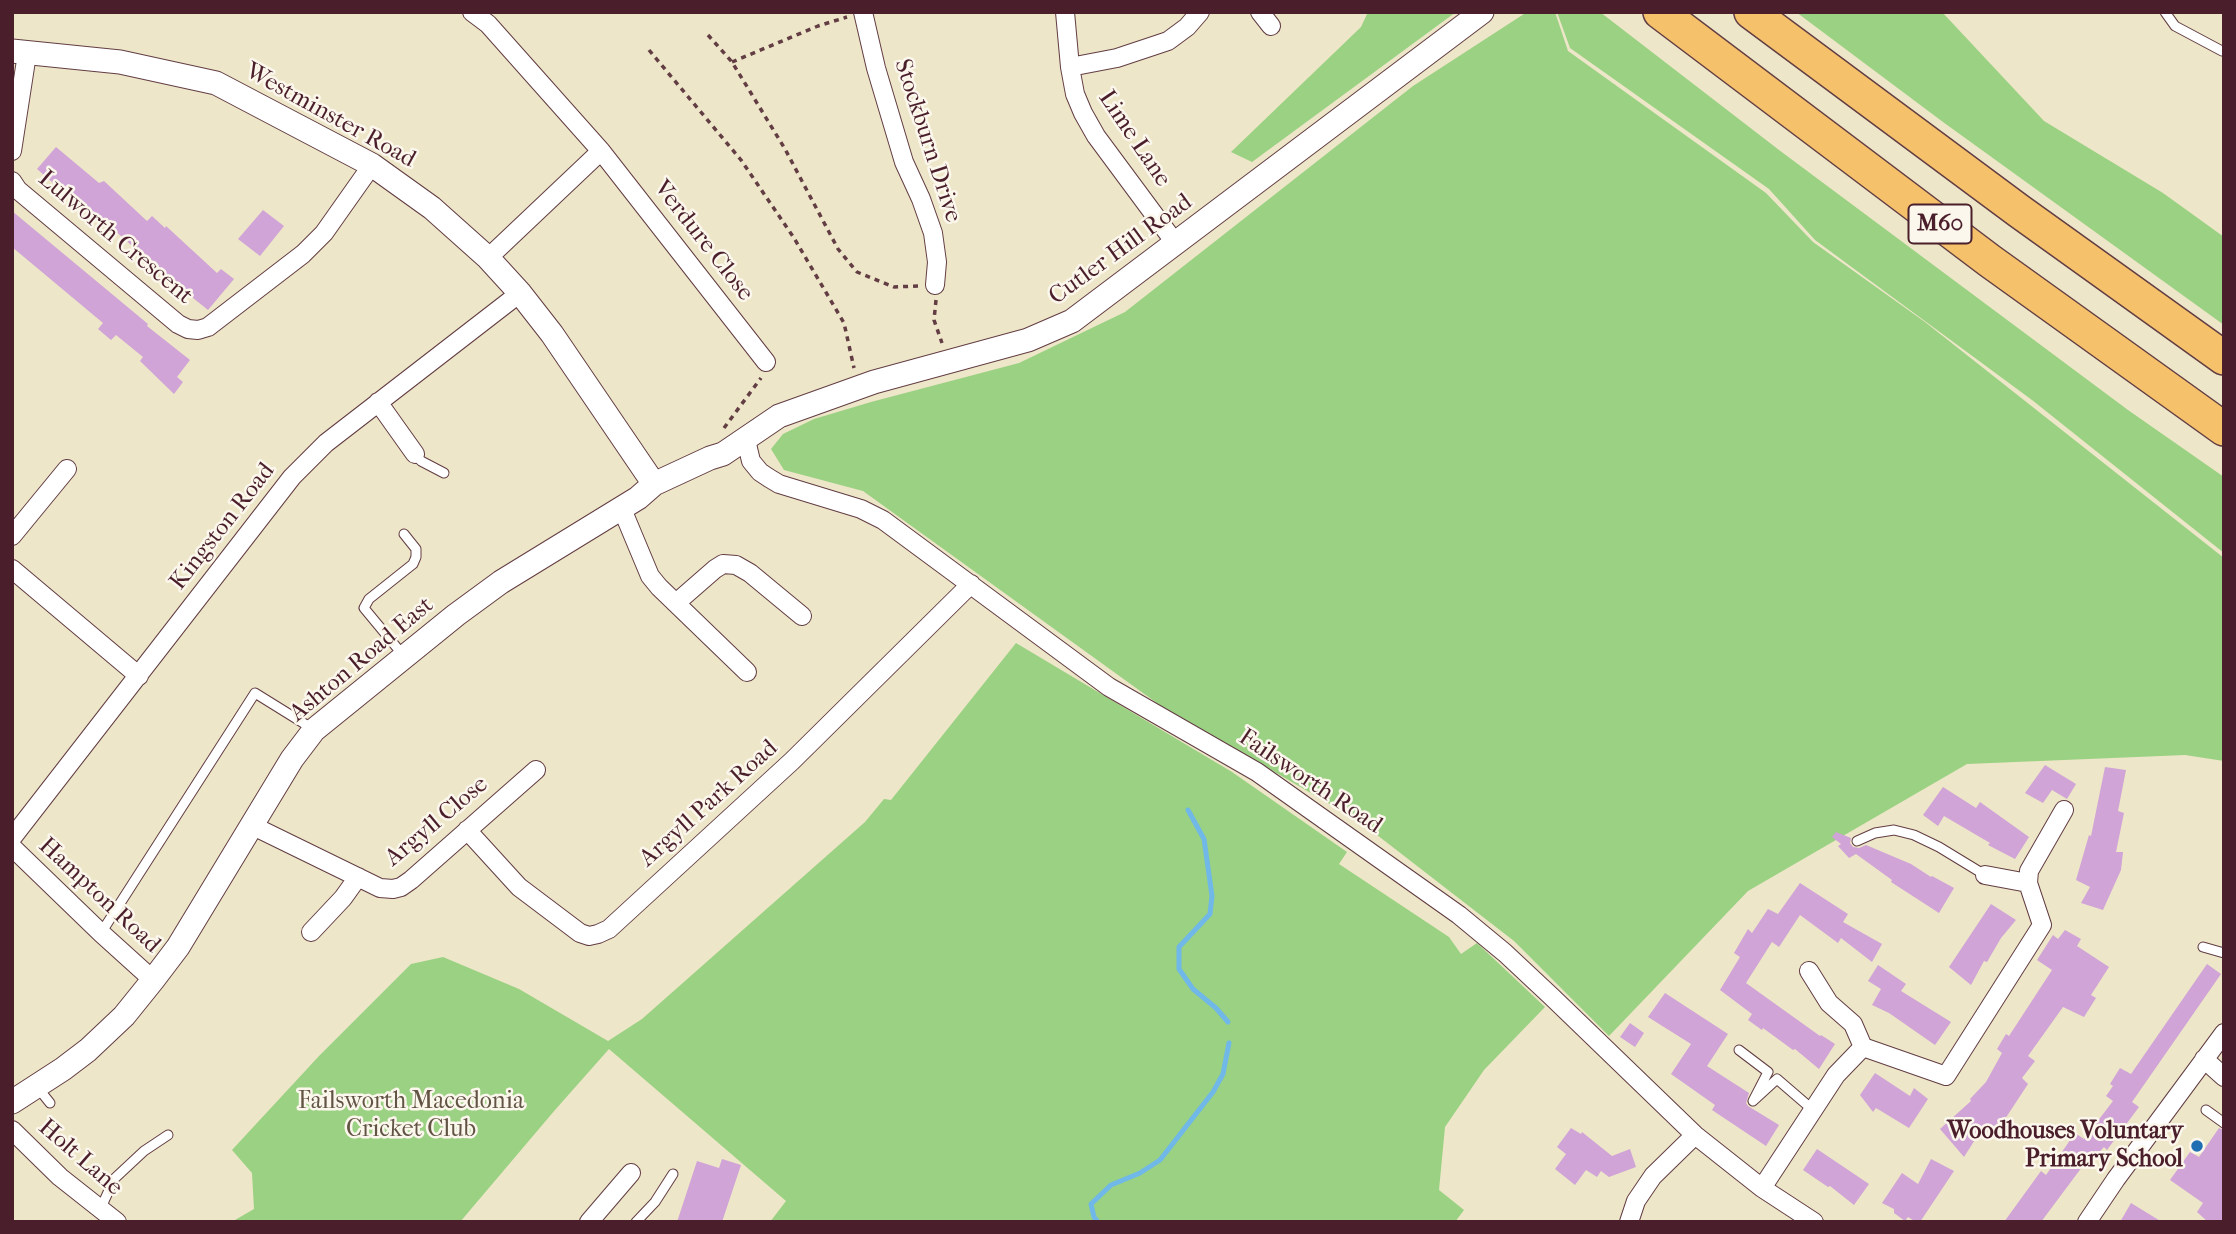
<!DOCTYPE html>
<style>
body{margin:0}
#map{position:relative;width:2236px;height:1234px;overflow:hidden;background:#ede6c8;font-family:"IM FELL French Canon",serif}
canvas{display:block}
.frame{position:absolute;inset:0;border:14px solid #4a1f2b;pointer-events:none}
</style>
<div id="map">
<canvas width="2236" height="1234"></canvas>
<div class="frame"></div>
</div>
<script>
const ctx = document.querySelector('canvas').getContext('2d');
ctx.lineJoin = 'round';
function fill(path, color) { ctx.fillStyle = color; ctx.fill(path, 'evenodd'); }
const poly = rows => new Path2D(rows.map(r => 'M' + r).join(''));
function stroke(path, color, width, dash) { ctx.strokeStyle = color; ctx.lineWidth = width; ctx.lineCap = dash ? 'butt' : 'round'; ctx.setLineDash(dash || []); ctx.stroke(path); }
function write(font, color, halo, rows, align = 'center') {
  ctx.font = font + ' "IM FELL French Canon",serif'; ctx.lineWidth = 5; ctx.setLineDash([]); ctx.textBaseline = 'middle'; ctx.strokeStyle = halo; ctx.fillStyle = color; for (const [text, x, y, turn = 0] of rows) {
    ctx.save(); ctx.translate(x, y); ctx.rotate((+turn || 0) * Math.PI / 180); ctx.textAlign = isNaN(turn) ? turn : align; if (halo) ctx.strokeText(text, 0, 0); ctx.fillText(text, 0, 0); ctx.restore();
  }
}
fill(poly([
 [1368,12,1456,12,1252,162,1231,152,1361,27],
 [1527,12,1555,12,1568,51,1766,193,1813,242,1925,322,2224,558,2224,761,2185,755,1967,764,1748,891,1609,1036,1514,941,1359,821,1161,706,863,491,784,470,771,449,783,434,814,419,871,402,1019,363,1125,312,1413,86],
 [1557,12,1600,12,1779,150,2128,410,2224,477,2224,553,2032,400,1815,240,1769,189,1570,48],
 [1796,12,1942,12,2044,121,2163,193,2224,237,2224,325,1943,122],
 [1016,643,1232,772,1347,852,1339,864,1449,937,1461,954,1477,943,1545,1007,1484,1070,1445,1127,1439,1190,1464,1210,1455,1222,770,1222,786,1201,609,1049,555,1110,460,1222,235,1220,254,1209,252,1173,232,1150,319,1056,411,964,443,957,519,989,608,1041,642,1019,865,822,884,799,891,800]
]), '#9bd183');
stroke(poly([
 [1188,810,1204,839,1212,896,1210,914,1179,947,1179,969,1193,989,1216,1008,1228,1022],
 [1098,1222,1094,1217,1091,1204,1111,1185,1140,1173,1160,1160,1213,1092,1223,1074,1229,1043]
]), '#70b8e8', 5);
fill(poly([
 [56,147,99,183,104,181,147,221,152,216,165,228,166,226,217,273,221,269,234,279,208,310,168,278,170,277,141,250,139,252,70,191,66,194,37,169],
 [263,210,284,226,260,256,238,239],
 [12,211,148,324,147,326,190,360,177,377,183,382,174,394,140,361,143,357,116,335,111,340,98,329,103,323,12,247],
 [2045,765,2076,784,2067,799,2052,790,2043,803,2025,793],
 [2105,767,2126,770,2118,811,2124,813,2116,852,2123,852,2121,870,2103,910,2081,903,2090,887,2076,880,2089,835,2091,836],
 [1943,787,1976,808,1980,802,2029,837,2015,859,1988,845,1990,843,1944,816,1938,826,1923,815],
 [1836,832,1851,838,1850,843,1853,847,1859,848,1866,845,1911,864,1931,877,1932,876,1954,888,1939,913,1891,882,1892,880,1856,854,1849,858,1838,846,1841,844,1832,837],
 [1800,883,1848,914,1843,922,1882,944,1872,962,1841,938,1838,943,1800,915,1779,947,1772,942,1746,983,1820,1036,1821,1035,1835,1044,1819,1069,1795,1049,1793,1050,1763,1028,1762,1030,1748,1020,1752,1014,1720,990,1740,957,1734,953,1748,929,1752,933,1768,909,1778,914],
 [1991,904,2016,920,2001,938,1987,962,1984,961,1971,985,1949,967],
 [2065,930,2081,939,2077,946,2109,967,2091,995,2096,998,2084,1017,2063,1007,2028,1056,2035,1061,2022,1078,2028,1084,2007,1116,1981,1137,1978,1135,1964,1157,1940,1129,1971,1101,1970,1099,1986,1082,2002,1053,1997,1049,2006,1034,2009,1036,2052,970,2037,960,2053,935,2058,939],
 [2207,964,2221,974,2132,1102,2139,1107,2107,1150,2104,1147,2091,1161,2088,1159,2041,1222,2004,1222,2041,1171,2046,1175,2075,1133,2084,1139,2113,1101,2106,1096,2113,1086,2110,1084,2120,1068,2131,1074],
 [1878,965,1906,984,1901,991,1951,1022,1935,1045,1889,1013,1872,1005,1881,989,1868,981],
 [1665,993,1728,1034,1707,1066,1749,1093,1746,1103,1748,1106,1779,1125,1766,1146,1712,1110,1715,1105,1671,1074,1691,1044,1648,1017],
 [1630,1023,1644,1033,1635,1047,1620,1037],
 [1875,1073,1910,1096,1914,1088,1928,1099,1909,1128,1876,1108,1873,1112,1860,1095],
 [1571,1128,1581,1134,1582,1132,1612,1156,1630,1149,1636,1167,1609,1177,1601,1171,1597,1177,1586,1170,1575,1185,1555,1169,1566,1154,1557,1147],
 [2219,1128,2224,1130,2224,1222,2208,1222,2197,1212,2203,1203,2170,1180,2190,1152,2199,1157],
 [1817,1149,1869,1184,1854,1205,1830,1186,1828,1187,1803,1170],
 [722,1159,741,1165,722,1222,677,1222,697,1161,719,1168],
 [1931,1159,1954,1171,1920,1222,1916,1222,1908,1217,1905,1221,1894,1213,1894,1209,1882,1203,1902,1173,1918,1184],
 [2131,1203,2162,1222,2120,1222]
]), '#d0a4d7');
const service = poly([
 [2165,12,2175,26,2222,51],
 [415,454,421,461,444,473],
 [403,655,364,608,369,599,413,564,416,557,416,549,404,534],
 [1857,841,1875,833,1894,830,1914,835,1939,847,1985,875],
 [101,933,255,693,313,729],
 [2203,947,2224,953],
 [1739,1050,1768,1072,1753,1101,1777,1079,1813,1110],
 [38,1088,50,1103],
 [2206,1110,2224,1123],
 [100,1210,114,1179,144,1151,168,1135],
 [636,1222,655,1202,673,1174]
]);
const minor = poly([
 [472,12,488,24,601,151,766,362],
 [863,12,876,68,904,162,921,199,933,233,937,262,935,285],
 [1065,12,1070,67,1075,94,1083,113,1096,136,1176,244],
 [1260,12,1271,26],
 [1070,67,1117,58,1168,41,1187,27,1200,12],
 [12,151,27,54],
 [12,181,18,190,178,324,188,329,198,330,208,327,303,254,324,233,372,165],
 [488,258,601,151],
 [378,402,415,454],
 [746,440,751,461,760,472,769,478,779,484,861,509,883,520,1109,687,1257,772,1459,915,1505,953,1552,997,1695,1135,1762,1188,1814,1222],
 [622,509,650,576,659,587,747,672],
 [12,536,67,469],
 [12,569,139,676],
 [676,603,715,569,723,564,736,565,750,573,802,616],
 [251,825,380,888,393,889,401,887,411,880,536,770],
 [467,830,519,887,580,933,589,936,598,934,609,929,792,761,971,584],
 [12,838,292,477,326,443,520,293],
 [12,847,101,933,153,980],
 [2028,883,2029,871,2064,810],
 [311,932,343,898,358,877],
 [1809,971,1829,1003,1853,1024,1863,1047],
 [2204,1059,2224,1077],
 [12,1130,60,1177,117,1222],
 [1762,1188,1836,1075,1863,1047,1946,1076,2042,925,2028,883,1985,875],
 [589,1222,631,1173],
 [1629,1222,1636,1201,1653,1176,1695,1135],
 [2087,1222,2116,1179,2224,1033]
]);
const tertiary = poly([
 [12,51,120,62,216,83,372,165,432,208,488,258,520,293,552,334,654,484],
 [12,1102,63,1069,88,1050,124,1016,153,980,178,947,292,759,314,730,456,615,501,582,638,498,654,484,710,458,723,454,779,416,874,382,1028,340,1072,321,1482,12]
]);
const motorway = poly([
 [1660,12,1990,261,2224,429],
 [1751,12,2019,211,2224,358]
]);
stroke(service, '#623d43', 11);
stroke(minor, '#623d43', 20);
stroke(tertiary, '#623d43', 25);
stroke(motorway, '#623d43', 36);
stroke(poly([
 [708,35,732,62,785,149,838,249,857,272,894,287,918,286],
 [649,50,741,160,794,238,844,323,854,368],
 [732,62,818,26,847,17],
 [936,300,934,320,942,343],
 [724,428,761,378]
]), '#623d43', 3.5, [5, 5]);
stroke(service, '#fff', 9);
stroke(minor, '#fff', 18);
stroke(tertiary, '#fff', 23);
stroke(motorway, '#f5c16b', 33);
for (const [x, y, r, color] of [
 [2197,1146,7,"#1f6fb2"]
]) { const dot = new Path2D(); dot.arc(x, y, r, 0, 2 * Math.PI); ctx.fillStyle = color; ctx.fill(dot); stroke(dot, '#fbf7ec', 2.5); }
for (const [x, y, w] of [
 [1940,224,63]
]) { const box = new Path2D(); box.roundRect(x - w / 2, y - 19.5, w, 39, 5); ctx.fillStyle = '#fbf7ec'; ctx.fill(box); stroke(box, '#4a1f2b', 2); }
write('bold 23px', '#4a1f2b', null, [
 ["M60",1940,224]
]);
write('24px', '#4a1f2b', '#fbf7ec', [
 ["Westminster Road",330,116,29],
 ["Lime Lane",1134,139,56],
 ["Stockburn Drive",927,141,72],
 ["Lulworth Crescent",115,238,40],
 ["Verdure Close",703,241,52],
 ["Cutler Hill Road",1121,250,-36],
 ["Kingston Road",223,527,-52],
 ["Ashton Road East",362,660,-40],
 ["Failsworth Road",1310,782,34],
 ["Argyll Park Road",709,804,-42],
 ["Argyll Close",437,822,-40],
 ["Hampton Road",99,896,43],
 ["Holt Lane",80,1158,41]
]);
write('24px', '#625445', '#fbf7ec', [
 ["Failsworth Macedonia",411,1102],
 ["Cricket Club",411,1130]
]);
write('bold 24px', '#4a1f2b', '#fbf7ec', [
 ["Woodhouses Voluntary",2183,1132],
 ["Primary School",2183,1160]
], 'right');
</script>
